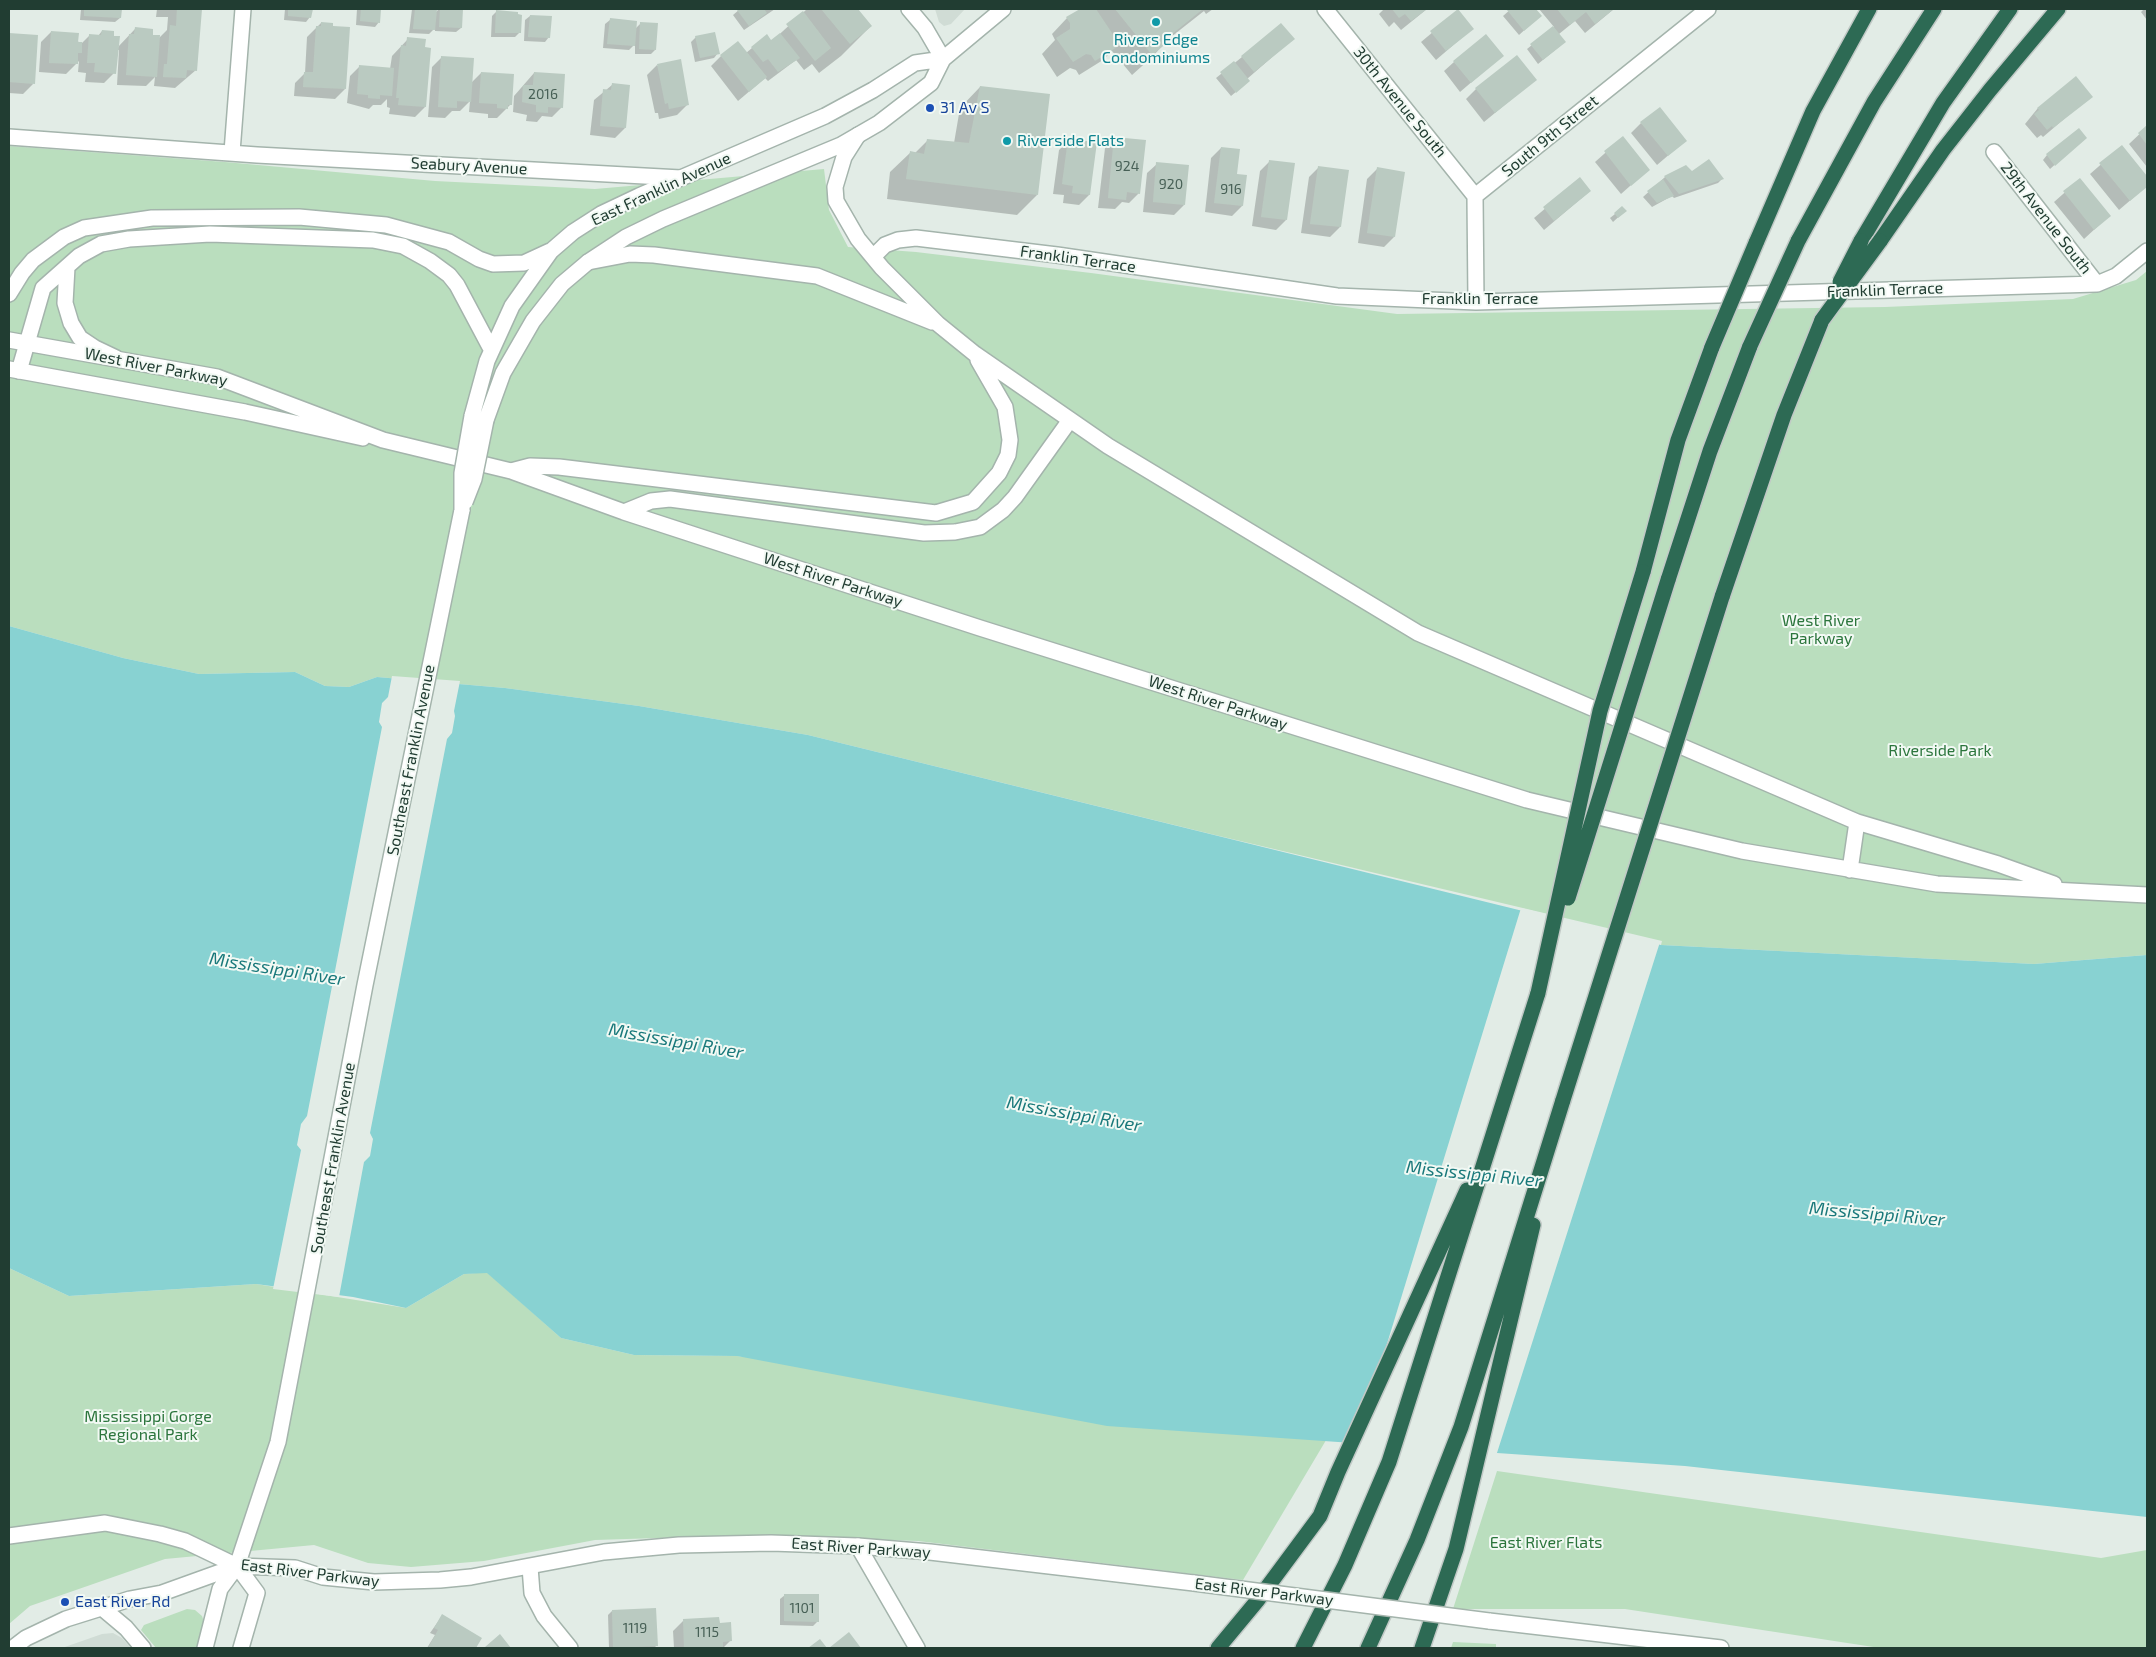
<!DOCTYPE html>
<style>
body{margin:0}
#map{position:relative;width:2156px;height:1657px;overflow:hidden;background:#e2ece6;font-family:"Exo 2",sans-serif}
canvas{display:block}
.frame{position:absolute;inset:0;border:10px solid #213d32;pointer-events:none}
</style>
<div id="map">
<canvas width="2156" height="1657"></canvas>
<div class="frame"></div>
</div>
<script>
const ctx = document.querySelector('canvas').getContext('2d');
ctx.lineJoin = 'round';
function fill(path, color) { ctx.fillStyle = color; ctx.fill(path, 'evenodd'); }
const poly = rows => new Path2D(rows.map(r => 'M' + r).join(''));
function stroke(path, color, width, dash) { ctx.strokeStyle = color; ctx.lineWidth = width; ctx.lineCap = dash ? 'butt' : 'round'; ctx.setLineDash(dash || []); ctx.stroke(path); }
function write(font, color, halo, rows, align = 'center') {
  ctx.font = font + ' "Exo 2",sans-serif'; ctx.lineWidth = 4; ctx.setLineDash([]); ctx.textBaseline = 'middle'; ctx.strokeStyle = halo; ctx.fillStyle = color; for (const [text, x, y, turn = 0] of rows) {
    ctx.save(); ctx.translate(x, y); ctx.rotate((+turn || 0) * Math.PI / 180); ctx.textAlign = isNaN(turn) ? turn : align; if (halo) ctx.strokeText(text, 0, 0); ctx.fillText(text, 0, 0); ctx.restore();
  }
}
fill(poly([
 [935,9,965,9,951,24,944,26,939,22],
 [113,1633,122,1638,131,1648,62,1648,102,1634]
]), '#d0dcd5');
fill(poly([
 [9,146,225,162,435,181,595,189,824,169,829,210,848,247,916,252,1091,273,1397,314,1885,307,2073,299,2136,280,2147,271,2147,955,2034,964,1661,945,1662,941,1215,835,808,735,639,706,505,688,377,677,349,687,325,686,295,672,199,674,123,658,9,626],
 [9,1268,69,1296,256,1284,406,1308,464,1274,487,1272,561,1338,634,1355,737,1356,1338,1420,1243,1580,918,1541,753,1535,595,1540,484,1561,411,1567,368,1563,314,1545,165,1559,30,1606,9,1624],
 [1497,1471,2101,1558,2147,1550,2147,1648,1880,1648,1625,1609,1453,1609],
 [187,1609,195,1610,202,1616,205,1625,199,1648,156,1648,141,1630,144,1625],
 [1453,1642,1496,1644,1496,1648,1451,1648]
]), '#badebe');
fill(poly([
 [9,626,123,658,199,674,295,672,325,686,349,687,377,677,505,688,639,706,808,735,1661,945,2034,964,2147,955,2147,1517,1685,1466,1107,1426,737,1356,634,1355,561,1338,487,1273,464,1274,406,1308,353,1297,256,1284,69,1296,9,1268]
]), '#88d2d2');
fill(poly([
 [392,676,460,681,454,711,455,716,452,733,447,739,370,1133,373,1139,370,1156,364,1162,339,1297,273,1289,301,1150,297,1145,301,1124,307,1116,382,727,379,722,382,703,388,697],
 [1521,908,1660,942,1496,1456,1346,1445,1378,1373]
]), '#e2ece6');
fill(poly([
 [81,9,120,9,120,18,115,22,80,20],
 [157,9,201,9,196,70,175,88,154,86,155,77,146,86,117,85,119,50,117,50,114,73,104,83,85,82,86,73,78,72,79,61,66,74,39,72,41,42,51,32,82,43,90,35,98,36,102,31,113,37,118,47,135,29,158,39,167,30,168,17,156,17],
 [285,9,311,9,310,17,306,22,284,20],
 [357,9,380,9,379,22,375,27,356,25],
 [435,9,435,13,439,9,462,9,461,28,456,32,435,31,435,28,429,34,409,33,412,9],
 [740,9,775,9,744,30,733,15],
 [807,9,857,9,871,26,841,56,819,73,812,64,804,70,796,60,768,81,765,78,738,101,711,66,721,56,746,53,752,48,771,42],
 [1082,9,1213,9,1206,14,1204,11,1171,37,1151,58,1132,75,1112,51,1103,60,1079,75,1076,70,1070,68,1057,77,1042,54,1055,40,1052,34,1067,18],
 [1384,9,1427,9,1401,30,1394,22,1389,27,1379,14],
 [1511,9,1535,9,1540,16,1519,35,1503,16],
 [1539,9,1614,9,1585,33,1575,21,1559,34,1560,46,1538,64,1527,49,1554,27],
 [2144,9,2147,9,2147,20,2141,12],
 [1458,11,1472,29,1436,60,1421,42],
 [496,12,520,32,515,37,491,37,492,16],
 [530,16,549,37,545,42,524,41,525,20],
 [610,20,635,29,641,23,655,50,651,54,635,54,635,44,629,50,603,48,605,24],
 [321,23,345,89,335,99,294,96,295,83,305,73,307,37],
 [10,34,33,84,23,94,9,93],
 [696,37,718,53,714,58,695,62,691,42],
 [408,39,425,107,415,117,389,114,390,108,387,107,387,99,381,105,373,105,369,109,347,103,350,76,360,66,390,69,392,56],
 [1293,39,1247,79,1249,81,1231,96,1216,78,1242,57],
 [1502,56,1460,92,1444,71,1454,62],
 [442,57,471,83,481,73,511,104,497,118,488,118,488,114,469,112,470,101,460,111,452,111,445,118,428,117,432,67],
 [657,65,687,105,677,115,659,119,658,113,655,113,647,75],
 [534,73,562,107,552,117,542,116,537,122,526,121,527,115,513,112,514,96],
 [1535,80,1484,122,1466,99,1476,89],
 [612,85,625,128,615,138,590,135,594,100],
 [980,87,1037,195,1017,215,887,199,890,172,911,152,915,153,928,140,954,143,960,108],
 [2091,96,2043,137,2041,135,2037,138,2025,124,2038,108],
 [1641,123,1685,141,1657,165,1631,133],
 [2147,127,2147,167,2129,144],
 [1115,138,1139,193,1129,203,1122,202,1115,209,1098,208,1105,148],
 [1622,138,1648,170,1621,194,1595,162],
 [1069,140,1095,143,1089,195,1079,205,1063,203,1064,195,1053,194,1059,150],
 [2080,142,2050,169,2043,160,2047,155],
 [2122,146,2147,178,2147,186,2119,210,2090,174],
 [1221,148,1236,175,1242,206,1232,216,1205,212,1211,158],
 [1270,161,1286,220,1276,230,1252,226,1260,171],
 [1157,164,1184,205,1174,215,1143,212,1147,173],
 [1686,166,1691,173,1722,179,1718,183,1674,198,1672,196,1652,207,1643,197,1665,177],
 [1319,167,1347,171,1340,227,1330,237,1301,233,1309,177],
 [1377,169,1394,237,1384,247,1358,243,1367,179],
 [1580,179,1590,191,1544,230,1534,218],
 [2080,179,2109,216,2084,239,2054,202],
 [1625,211,1613,222,1610,218,1615,214],
 [785,1595,818,1621,813,1626,780,1625,780,1599],
 [612,1611,657,1645,654,1648,609,1648,608,1615],
 [442,1616,480,1638,474,1648,427,1648,435,1635,430,1633],
 [683,1621,730,1641,723,1648,674,1648,673,1631]
]), '#0003');
fill(poly([
 [84,9,122,9,121,18,84,16],
 [177,9,202,9,197,71,187,70,186,78,163,77,164,64,167,64,170,25,176,26],
 [288,9,313,9,311,18,288,16],
 [361,9,381,9,380,23,360,21],
 [415,9,437,9,435,30,413,29],
 [440,9,463,9,462,28,439,27],
 [738,9,764,9,767,13,749,26,737,10],
 [821,9,858,9,872,26,850,44],
 [1080,9,1096,9,1120,45,1095,61,1091,55,1086,54,1073,62,1056,38,1070,29,1070,23,1066,17],
 [1115,9,1203,9,1171,35,1173,38,1152,55],
 [1392,9,1427,9,1411,21,1405,14,1399,18],
 [1458,9,1474,29,1446,51,1430,31],
 [1509,9,1536,9,1542,16,1524,31,1507,10],
 [1557,9,1614,9,1595,24,1586,12,1570,25],
 [496,10,518,12,518,14,522,15,521,33,495,33],
 [803,11,831,48,815,61,786,24],
 [530,15,552,16,550,38,528,37],
 [610,18,637,21,635,46,607,44],
 [321,22,333,23,333,26,350,27,346,89,303,87,304,72,313,72,316,26,321,26],
 [640,22,658,23,656,50,639,49],
 [1281,23,1295,39,1254,72,1241,56],
 [1553,26,1566,42,1543,60,1530,44],
 [135,27,153,29,153,35,160,35,157,77,126,75,129,34,134,34],
 [102,30,114,31,114,36,120,36,116,74,94,72,95,63,87,63,89,34,101,35],
 [51,31,79,33,78,42,82,42,82,53,78,53,78,64,49,63],
 [715,32,720,54,700,58,695,36],
 [9,33,38,35,35,84,9,82],
 [780,33,800,58,778,72,768,59,763,62,751,47,767,34,771,40],
 [1486,34,1504,56,1471,83,1453,61],
 [407,37,426,39,425,47,431,48,426,107,398,105,399,98,396,98,401,45,406,46],
 [738,41,767,77,749,92,720,55],
 [1517,55,1537,80,1495,113,1475,88],
 [441,56,474,58,471,102,457,101,457,108,438,107],
 [681,59,689,105,669,109,668,103,665,104,657,64],
 [1234,61,1250,81,1236,93,1220,72],
 [359,65,394,68,392,96,380,95,380,99,368,98,368,95,357,94],
 [481,72,514,74,512,105,508,105,508,109,497,108,497,104,479,103],
 [534,72,565,74,563,108,548,107,548,113,536,112,536,105,522,102,523,85,533,85],
 [2076,76,2093,97,2053,128,2052,126,2047,130,2034,114,2039,110,2037,108],
 [612,83,630,85,626,128,600,126,603,89,611,90],
 [980,86,1050,94,1038,195,906,179,910,151,924,154,927,139,969,143],
 [1660,107,1687,141,1668,156,1640,122],
 [2147,125,2147,145,2138,133],
 [2079,128,2087,138,2055,166,2046,154],
 [1623,136,1650,170,1631,186,1604,151],
 [1114,137,1146,140,1140,194,1127,192,1126,200,1108,198],
 [1068,139,1097,142,1090,195,1072,193,1073,186,1062,184],
 [2122,145,2147,176,2147,187,2130,201,2099,163],
 [1221,147,1240,149,1237,174,1247,175,1243,206,1214,203],
 [1709,159,1724,179,1679,194,1664,176,1686,165,1692,171],
 [1269,160,1295,163,1287,220,1261,217],
 [1156,162,1189,165,1185,205,1153,202],
 [1318,166,1349,170,1341,227,1310,224],
 [1377,167,1405,172,1395,237,1367,233],
 [1580,177,1591,191,1554,221,1543,207],
 [2080,178,2111,216,2094,230,2063,191],
 [1663,179,1674,196,1657,203,1647,191],
 [1622,206,1627,211,1618,218,1614,213],
 [784,1594,819,1594,819,1622,784,1621],
 [656,1608,658,1646,613,1648,612,1610],
 [442,1614,482,1638,476,1648,428,1648,438,1630,434,1628],
 [719,1617,720,1623,731,1622,732,1641,723,1642,723,1648,684,1648,683,1619],
 [849,1632,861,1648,829,1648],
 [500,1634,511,1648,486,1648,485,1647],
 [820,1639,827,1648,808,1648]
]), '#bacac1');
const minor = poly([
 [1325,9,1475,196],
 [858,135,844,157,835,187,836,201,858,239,882,268,938,324,975,354,1108,446,1418,633,1857,822,1998,864,2054,884],
 [9,137,257,155,681,178],
 [232,152,243,9],
 [1994,152,2097,284],
 [1475,196,1708,9],
 [1475,196,1476,302],
 [873,257,885,245,898,240,916,238,1057,255,1337,296,1476,302,2097,284,2116,276,2147,251],
 [588,262,630,254,654,255,817,276,932,322],
 [9,340,217,377,383,440,511,471,624,512,980,628,1527,800,1742,851,1937,884,2147,895],
 [9,369,245,412,363,438],
 [511,471,530,466,559,467,936,513,973,502,999,473,1008,455,1010,440,1005,407,978,360],
 [624,512,651,501,670,499,924,533,955,532,980,527,1003,510,1015,497,1070,420],
 [1850,870,1857,822],
 [858,1546,917,1648],
 [530,1567,532,1593,544,1616,570,1648]
]);
const tertiary = poly([
 [909,9,925,28,943,59],
 [67,267,65,303,71,323,80,338,95,348,116,358],
 [9,294,22,273,33,260,64,237,84,228,152,218,299,217,386,225,449,242,479,259,493,264,524,263,550,251],
 [19,371,43,288,79,256,101,244,129,239,210,234,373,240,403,246,430,261,449,275,457,285,491,349],
 [472,416,487,361,512,306,551,251,573,232,601,214,639,196,825,116,873,90,915,63,943,59],
 [486,420,503,373,533,321,562,284,588,262,626,237,663,219,841,145,879,123,931,83,943,59,1003,9],
 [9,1536,105,1523,160,1534,185,1541,237,1566,295,1568,323,1577,374,1582,440,1580,471,1577,604,1552,679,1545,771,1543,858,1546,930,1552,1194,1583],
 [237,1566,257,1593,241,1648],
 [101,1607,126,1628,143,1648],
 [1489,1621,1721,1648],
 [13,1648,26,1638,66,1619,130,1599,162,1593,237,1566],
 [205,1648,220,1589,237,1566,278,1442,365,985,462,510]
]);
const motorway = poly([
 [1798,241,1874,102,1934,9],
 [1861,241,1943,103,2010,9],
 [1880,241,1943,150,1990,90,2058,9],
 [1756,243,1813,111,1869,9],
 [1643,572,1678,440,1712,347],
 [1668,580,1710,451,1750,346],
 [1722,597,1784,415,1822,320],
 [1218,1648,1257,1601,1320,1516,1338,1472,1467,1190],
 [1303,1648,1345,1565,1389,1462,1538,993],
 [1368,1648,1417,1540,1461,1427,1563,1100],
 [1422,1648,1456,1549,1533,1225]
]);
stroke(minor, '#a4b4ac', 18);
stroke(tertiary, '#a4b4ac', 18);
stroke(motorway, '#c1c9c6', 18);
stroke(minor, '#fff', 15);
stroke(tertiary, '#fff', 15);
stroke(motorway, '#2d6a54', 15);
const tertiaryBridge = poly([
 [465,502,474,479,486,420],
 [462,510,462,473,472,416],
 [1194,1583,1489,1621]
]);
const motorwayBridge = poly([
 [1840,282,1861,241],
 [1822,320,1880,241],
 [1750,346,1798,241],
 [1712,347,1756,243],
 [1568,898,1668,580],
 [1538,993,1600,711,1643,572],
 [1563,1100,1722,597]
]);
stroke(tertiaryBridge, '#a4b4ac', 18, []);
stroke(motorwayBridge, '#c1c9c6', 18, []);
stroke(tertiaryBridge, '#fff', 15);
stroke(motorwayBridge, '#2d6a54', 15);
for (const [x, y, r, color] of [
 [1156,22,5,"#0f9aa8"],
 [930,108,5,"#1a4fb4"],
 [1007,141,5,"#0f9aa8"],
 [65,1602,5,"#1a4fb4"]
]) { const dot = new Path2D(); dot.arc(x, y, r, 0, 2 * Math.PI); ctx.fillStyle = color; ctx.fill(dot); stroke(dot, '#f2f9f4', 2); }
write('14px', '#476056', null, [
 ["2016",543,94],
 ["924",1127,166],
 ["920",1171,184],
 ["916",1231,189],
 ["1101",802,1608],
 ["1119",635,1628],
 ["1115",707,1632]
]);
write('16px', '#0d838f', '#f2f9f4', [
 ["Rivers Edge",1156,40],
 ["Condominiums",1156,58],
 ["Riverside Flats",1017,141,"left"]
]);
write('16px', '#213d32', '#f2f9f4', [
 ["30th Avenue South",1400,102,51],
 ["South 9th Street",1550,136,-39],
 ["Seabury Avenue",469,166,3],
 ["East Franklin Avenue",661,189,-25],
 ["29th Avenue South",2046,218,52],
 ["Franklin Terrace",1078,259,8],
 ["Franklin Terrace",1885,290,-2],
 ["Franklin Terrace",1480,299],
 ["West River Parkway",156,367,11],
 ["West River Parkway",833,580,18],
 ["West River Parkway",1218,703,18],
 ["Southeast Franklin Avenue",411,760,-79],
 ["Southeast Franklin Avenue",333,1158,-80],
 ["East River Parkway",861,1548,4],
 ["East River Parkway",310,1573,7],
 ["East River Parkway",1264,1592,7]
]);
write('16px', '#164399', '#f2f9f4', [
 ["31 Av S",940,108],
 ["East River Rd",75,1602]
], 'left');
write('16px', '#2b753c', '#f2f9f4', [
 ["West River",1821,621],
 ["Parkway",1821,639],
 ["Riverside Park",1940,751],
 ["Mississippi Gorge",148,1417],
 ["Regional Park",148,1435],
 ["East River Flats",1546,1543]
]);
write('italic 18px', '#1a797b', '#f2f9f4', [
 ["Mississippi River",277,969,9],
 ["Mississippi River",676,1041,10],
 ["Mississippi River",1074,1114,10],
 ["Mississippi River",1474,1174,6],
 ["Mississippi River",1877,1214,5]
]);
</script>
